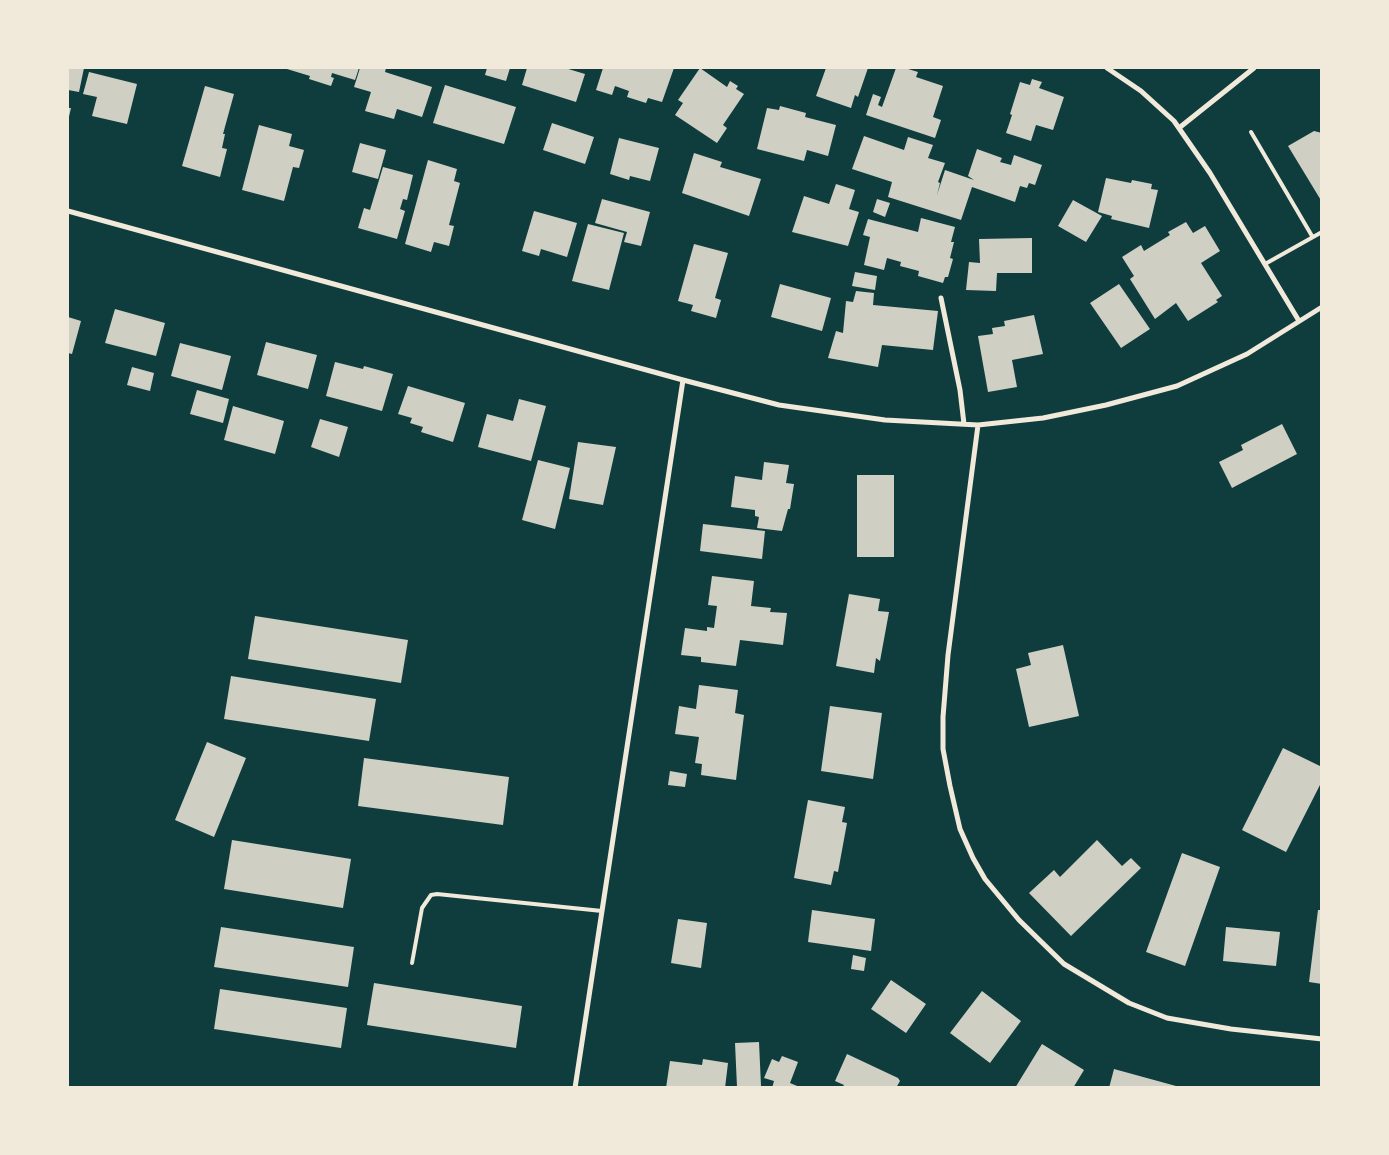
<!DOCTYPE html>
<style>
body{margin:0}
#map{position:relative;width:1389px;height:1155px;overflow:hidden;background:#0f3d3e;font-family:"Exo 2",sans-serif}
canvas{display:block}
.frame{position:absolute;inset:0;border:69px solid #f1e9da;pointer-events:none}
</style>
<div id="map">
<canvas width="1389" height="1155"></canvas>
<div class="frame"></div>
</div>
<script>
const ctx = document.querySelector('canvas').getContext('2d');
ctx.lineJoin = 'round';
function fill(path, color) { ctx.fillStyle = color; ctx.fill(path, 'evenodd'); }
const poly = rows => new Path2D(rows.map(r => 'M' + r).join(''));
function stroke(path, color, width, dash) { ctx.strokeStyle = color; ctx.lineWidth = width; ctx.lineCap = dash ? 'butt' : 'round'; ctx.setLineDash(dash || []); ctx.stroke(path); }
fill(poly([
 [68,68,84,68,79,92,68,90],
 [287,68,359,68,355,80,332,73,331,77,334,78,331,86,309,79,310,76,287,69],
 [360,68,386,68,385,72,432,87,422,117,397,109,394,119,365,111,371,92,354,87],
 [487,68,510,68,506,81,485,75],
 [527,68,565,68,585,74,576,102,522,85],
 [603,68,674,68,662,102,648,98,646,103,627,97,629,91,615,86,612,95,596,90],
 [700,68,727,87,730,81,738,86,736,89,744,94,723,125,727,128,717,143,675,115,683,103,678,100],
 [826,68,868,68,858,97,855,95,851,108,816,96],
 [896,68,905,68,918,72,916,77,943,86,933,117,941,120,935,138,866,115,873,94,881,97,878,105,882,107],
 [89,72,137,84,127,124,92,116,97,97,83,94],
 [1032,79,1042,82,1039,88,1064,97,1053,130,1036,125,1031,141,1006,133,1012,115,1010,114,1020,82,1030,85],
 [445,85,516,107,504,144,433,123],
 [205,86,234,94,223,134,225,134,222,148,227,149,220,177,182,166],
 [780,106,806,113,805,117,836,125,828,156,807,150,804,161,757,149,767,108,779,110],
 [68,108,71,108,68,121],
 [552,123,594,137,585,164,543,150],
 [259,125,292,134,289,146,304,150,299,168,293,167,284,201,242,190],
 [1314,131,1322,133,1322,202,1288,146],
 [864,136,904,150,908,137,933,145,928,158,945,163,938,182,940,183,937,195,945,170,974,180,968,176,977,149,1002,158,1000,162,1011,165,1014,155,1042,165,1035,185,1029,183,1027,188,1020,186,1015,202,972,187,961,220,888,197,892,182,852,169],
 [619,138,659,148,650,181,630,176,629,180,610,174],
 [360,143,386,150,378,179,352,172],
 [694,153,722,162,720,167,761,179,749,216,682,193],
 [428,160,457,169,454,181,460,183,449,225,454,226,449,246,434,242,431,252,405,244],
 [383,167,413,175,407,200,403,199,400,209,405,211,397,239,358,228,364,208,370,210],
 [1106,178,1131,183,1132,180,1152,184,1151,189,1158,190,1149,228,1111,219,1112,216,1098,212],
 [836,184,855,190,849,209,859,212,848,246,792,232,804,196,829,204],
 [602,199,650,212,641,246,624,242,627,232,595,223],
 [877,199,890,203,885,217,873,212],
 [1073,200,1102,216,1086,242,1058,226],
 [534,211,577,223,567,257,541,249,539,256,522,251],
 [921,218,955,227,951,242,954,242,950,258,953,259,948,277,945,277,943,283,918,276,919,271,900,266,901,262,887,258,884,270,864,265,870,237,863,235,868,219,918,232],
 [1186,222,1193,233,1205,226,1220,251,1201,263,1222,296,1216,300,1218,302,1188,321,1176,303,1155,319,1130,279,1134,276,1122,257,1141,245,1144,251,1170,235,1168,232],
 [588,224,624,233,609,290,572,281],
 [1032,238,1032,273,997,273,996,291,966,290,969,262,980,263,979,239],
 [694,244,728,253,715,298,721,300,716,318,691,311,693,305,678,301],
 [855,272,877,276,875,290,852,286],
 [780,284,831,298,822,331,771,317],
 [1119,284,1150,329,1121,348,1090,303],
 [856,291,874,293,873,305,938,311,933,350,882,345,878,367,828,358,836,331,843,333,846,301,853,302],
 [115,309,165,323,156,356,105,343],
 [1034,315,1043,354,1012,360,1017,387,988,392,978,336,993,334,992,328,1005,326,1004,321],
 [68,317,81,321,72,354,68,353],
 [266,342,317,355,308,389,257,375],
 [180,343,231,356,222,390,171,376],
 [335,362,363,369,364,366,393,374,382,411,326,396],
 [132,367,154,373,150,391,127,385],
 [408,386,465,403,453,442,421,432,423,427,410,423,412,418,398,414],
 [197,390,229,399,223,423,190,414],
 [519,399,546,406,531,461,478,447,487,414,513,421],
 [233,406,284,421,275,454,224,440],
 [320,419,348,427,339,457,311,447],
 [1282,424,1297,454,1232,488,1219,462,1243,450,1241,445],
 [578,442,616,447,603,505,569,499],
 [538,460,570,468,555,529,522,520],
 [764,462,789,465,786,483,794,484,790,509,788,509,782,531,757,528,759,517,755,516,755,510,731,507,735,476,762,480],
 [857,475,894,475,894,557,857,557],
 [703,524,765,531,762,559,700,551],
 [712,576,754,581,751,606,771,608,770,612,787,613,783,645,740,640,736,666,701,662,701,657,681,655,685,628,707,631,707,627,714,628,717,606,708,605],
 [849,594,880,599,878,611,889,612,880,661,876,658,874,673,836,666],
 [255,616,408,640,401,683,248,659],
 [1063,645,1079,716,1029,727,1016,669,1031,665,1028,653],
 [231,676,376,699,369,741,224,719],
 [699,685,738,690,735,713,744,715,736,780,701,775,702,764,695,763,699,737,675,734,679,706,696,709],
 [830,706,882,713,873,779,821,771],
 [207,742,246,758,214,837,175,820],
 [1283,748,1322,767,1322,781,1286,852,1242,830],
 [364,758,509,777,503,825,358,806],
 [670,771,687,774,685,787,668,785],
 [808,800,845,807,842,822,847,823,838,872,834,871,831,885,794,878],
 [232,840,351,859,343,908,224,889],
 [1097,840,1122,866,1131,858,1141,868,1071,936,1029,893,1054,870,1060,877],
 [1182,853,1220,867,1185,966,1146,952],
 [812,910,875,919,871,951,808,942],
 [1318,910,1322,910,1322,984,1309,982],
 [678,919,707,923,701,968,671,963],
 [221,927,354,947,348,987,214,967],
 [1226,927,1280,932,1276,966,1223,961],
 [853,955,866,958,864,971,851,969],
 [891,980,926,1004,906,1033,871,1009],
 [374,983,522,1006,516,1048,367,1025],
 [220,989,347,1008,341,1048,214,1029],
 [982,991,1021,1021,990,1063,950,1033],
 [759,1042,761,1086,737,1087,735,1043],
 [1042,1044,1084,1070,1073,1088,1015,1088],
 [847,1054,898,1078,900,1081,896,1088,842,1088,844,1085,835,1081],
 [782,1056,798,1062,790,1083,802,1088,772,1088,774,1081,764,1078,772,1059,779,1062],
 [703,1059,728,1063,725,1088,666,1088,670,1061,702,1065],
 [1114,1069,1176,1086,1176,1088,1109,1088]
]), '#cfcfc3');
stroke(poly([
 [1251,132,1312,236],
 [1265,264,1322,232],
 [412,963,422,908,431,895,437,894,602,911]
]), '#f1e9da', 4);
stroke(poly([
 [1107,68,1141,91,1174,121,1210,173,1299,321],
 [1179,128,1254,68],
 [68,211,683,380,779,405,885,420,978,425,1043,418,1106,405,1177,386,1247,354,1322,307],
 [941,298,960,390,964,424],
 [978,425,948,655,943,717,943,749,950,786,960,829,973,858,985,879,1019,920,1064,964,1129,1003,1167,1018,1231,1029,1322,1039],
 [575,1088,683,380]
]), '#f1e9da', 5);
</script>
